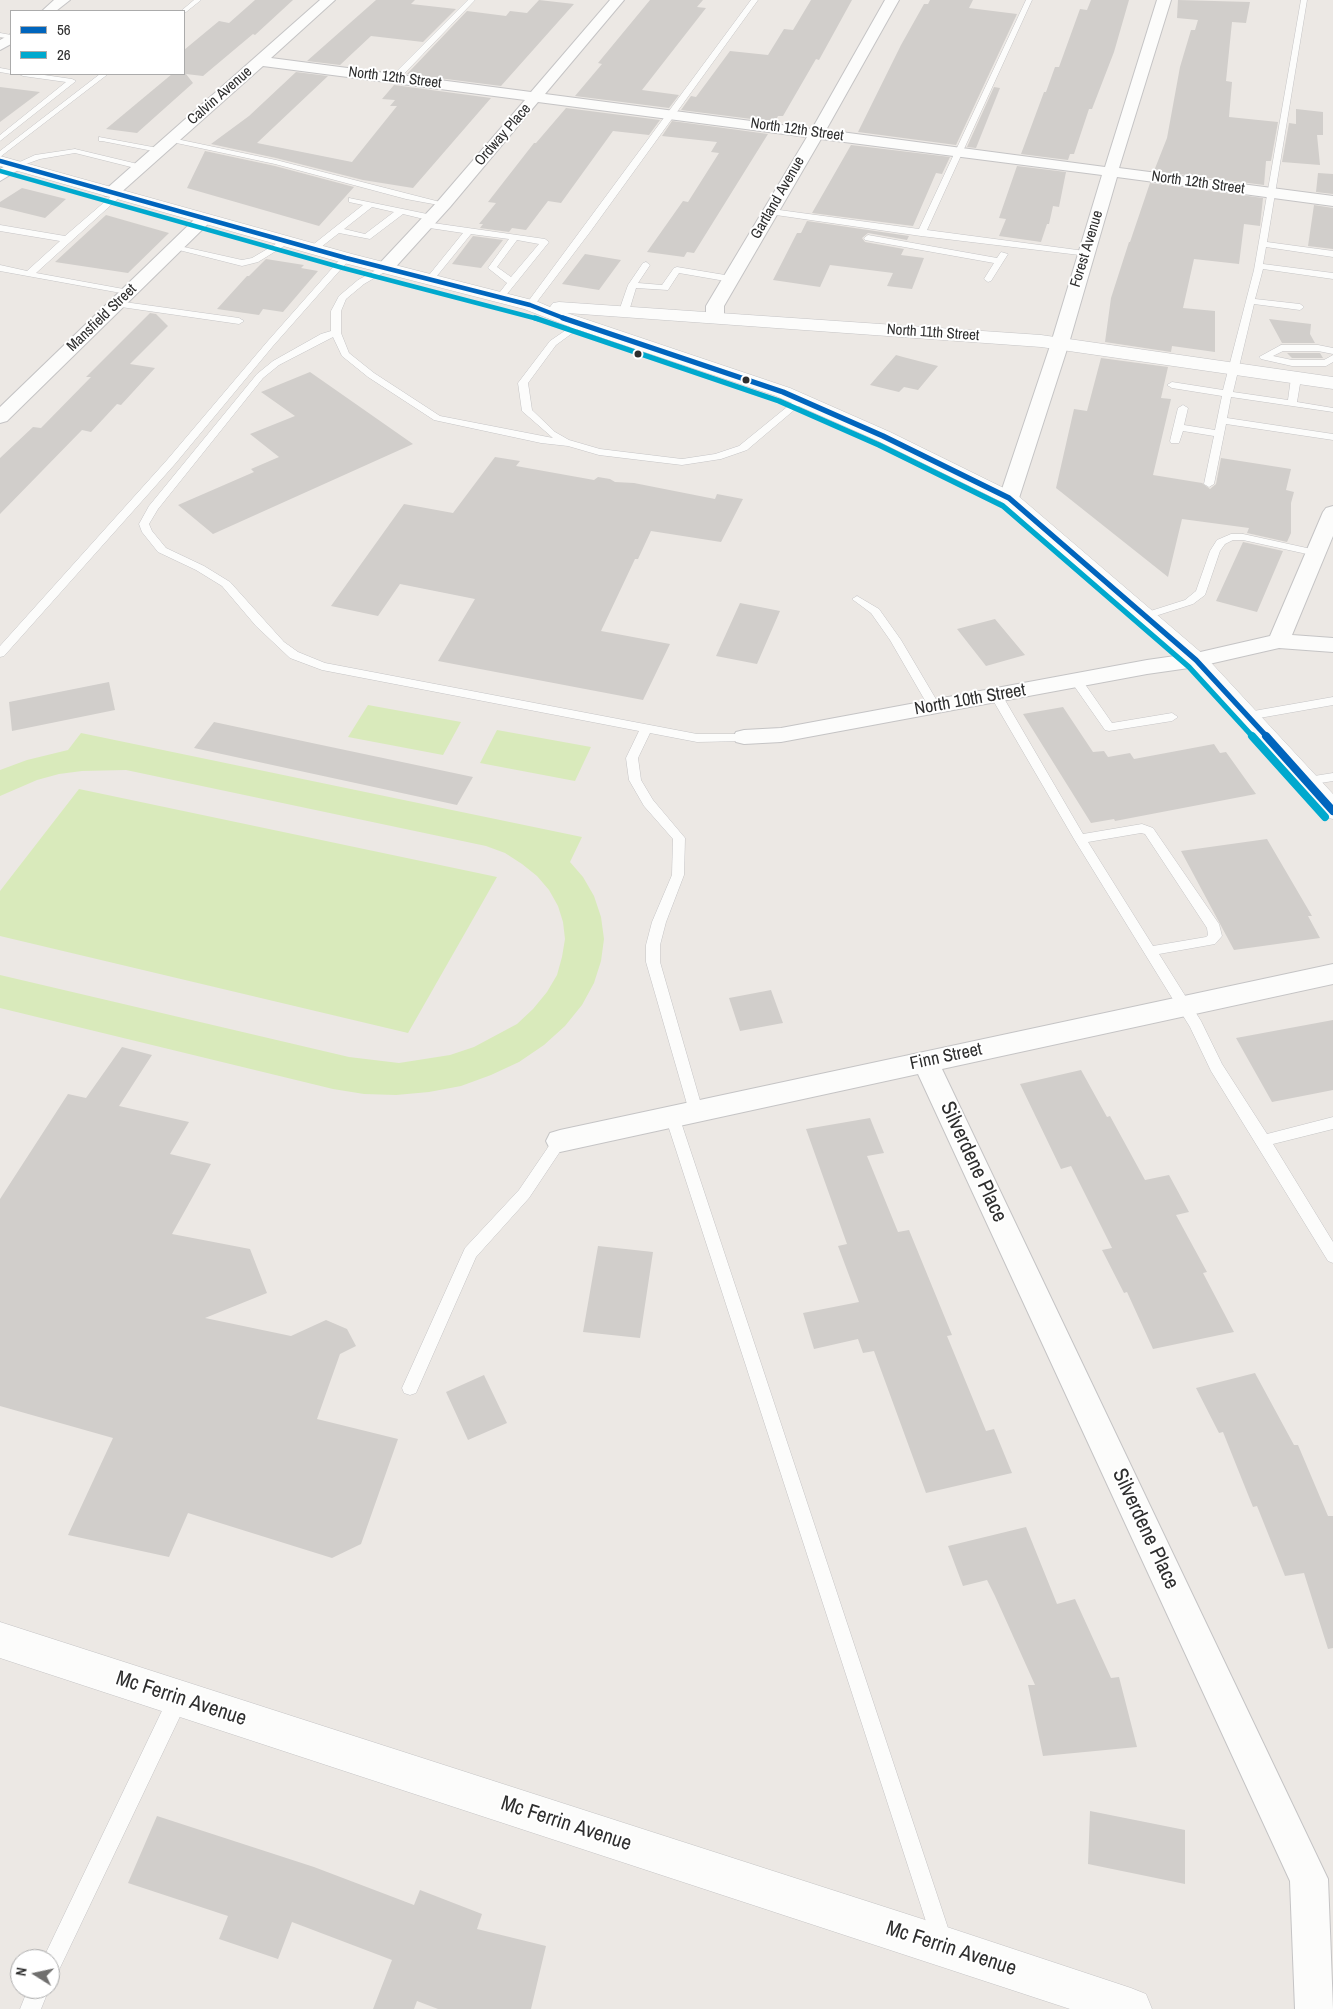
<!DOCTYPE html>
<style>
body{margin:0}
#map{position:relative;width:1333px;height:2009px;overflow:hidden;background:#ece8e4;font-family:"Archivo Narrow",sans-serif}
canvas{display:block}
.legend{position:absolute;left:10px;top:10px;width:175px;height:65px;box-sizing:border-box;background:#fff;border:1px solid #ababab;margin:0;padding:6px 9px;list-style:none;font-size:15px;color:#2e2e2e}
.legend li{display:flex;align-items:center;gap:10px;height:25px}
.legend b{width:25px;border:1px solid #ababab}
.north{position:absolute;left:10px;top:1949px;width:50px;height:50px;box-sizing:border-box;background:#fff;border:1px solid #ababab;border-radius:50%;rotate:280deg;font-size:14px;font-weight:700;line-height:20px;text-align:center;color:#2e2e2e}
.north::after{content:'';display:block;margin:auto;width:18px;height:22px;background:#706f6e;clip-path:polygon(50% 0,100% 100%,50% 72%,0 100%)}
</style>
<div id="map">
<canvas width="1333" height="2009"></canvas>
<ul class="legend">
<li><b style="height:6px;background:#0065bd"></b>56</li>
<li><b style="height:6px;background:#00a9ce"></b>26</li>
</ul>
<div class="north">N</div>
</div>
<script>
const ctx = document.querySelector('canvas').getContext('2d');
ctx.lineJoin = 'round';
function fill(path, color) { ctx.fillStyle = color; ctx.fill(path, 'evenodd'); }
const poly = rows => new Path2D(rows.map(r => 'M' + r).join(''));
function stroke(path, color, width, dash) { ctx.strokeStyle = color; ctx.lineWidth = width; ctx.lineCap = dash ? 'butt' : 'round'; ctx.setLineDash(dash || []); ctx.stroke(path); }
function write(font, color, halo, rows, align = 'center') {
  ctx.font = font + ' "Archivo Narrow",sans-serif'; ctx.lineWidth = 4; ctx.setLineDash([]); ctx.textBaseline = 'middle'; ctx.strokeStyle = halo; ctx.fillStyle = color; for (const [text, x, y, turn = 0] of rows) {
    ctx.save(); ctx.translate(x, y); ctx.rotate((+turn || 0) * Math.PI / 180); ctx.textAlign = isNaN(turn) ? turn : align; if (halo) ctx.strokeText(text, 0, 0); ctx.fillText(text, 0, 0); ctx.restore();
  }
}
fill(poly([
 [368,705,461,722,443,755,348,737],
 [497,730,591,747,575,781,480,763],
 [81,733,582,837,570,862,583,877,594,896,601,917,604,939,601,961,594,983,582,1005,565,1026,544,1045,519,1062,491,1075,461,1086,429,1092,396,1095,364,1094,333,1089,0,1008,0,975,349,1057,399,1063,450,1055,474,1047,517,1024,533,1009,547,992,557,975,562,957,565,939,563,922,558,906,549,890,537,876,522,864,505,853,486,846,126,770,82,771,59,774,37,780,0,796,0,770,27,760,68,750],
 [79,789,497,877,408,1033,0,936,0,891]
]), '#d9eabb');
fill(poly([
 [255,0,293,0,255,35,253,34,203,76,186,74,193,83,137,133,106,129,172,74,184,74,184,50,219,21,229,23],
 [376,0,415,0,411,4,456,9,423,42,371,36,340,65,307,61],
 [539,0,574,4,501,86,407,74,467,11,506,16,510,11,527,13],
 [650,0,703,0,697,7,706,8,642,90,679,95,669,108,575,96,602,64,598,63],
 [811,0,852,0,819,60,816,59,783,116,778,116,775,122,681,110,691,96,696,97,730,51,768,55,784,29,793,30],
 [930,0,973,0,969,8,1017,14,956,145,858,132,901,45,924,4,928,4],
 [1091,0,1129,0,1114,52,1092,109,1089,109,1074,154,1070,154,1068,160,1021,154,1044,92,1046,92,1055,67,1059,67,1080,9,1087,10],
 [1178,0,1250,2,1246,23,1232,22,1226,81,1232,82,1229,117,1278,122,1271,161,1266,161,1264,185,1154,171,1167,138,1180,67,1191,30,1195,30,1198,20,1177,18],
 [296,72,328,76,257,143,352,162,397,106,390,106,395,100,382,99,394,85,491,98,413,188,363,180,276,158,211,144,249,116],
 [0,87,40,92,0,122],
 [994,87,1000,88,976,148,967,147],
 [566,108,660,120,649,135,613,131,561,203,548,201,526,230,512,228,509,232,480,228,483,224,479,224,496,203,488,202,534,143,536,143],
 [1296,109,1323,112,1323,135,1317,135,1320,165,1282,162,1289,123,1296,124],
 [672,121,768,134,694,253,687,252,684,257,647,252,683,201,688,202,719,153,711,152,717,142,662,136],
 [851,145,950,157,942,174,936,173,913,226,812,213],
 [205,151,275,166,354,187,319,226,187,188],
 [1017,166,1066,172,1059,207,1053,206,1049,224,1047,224,1041,242,999,236,1006,219,999,218],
 [1318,173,1333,174,1333,194,1316,192],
 [1150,183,1263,198,1260,226,1244,224,1239,264,1194,259,1183,308,1215,311,1215,352,1172,346,1171,352,1105,342,1111,298,1129,242,1130,242],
 [22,188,66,199,45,218,0,207,0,202],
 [1314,205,1333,208,1333,249,1308,246],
 [106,215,169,233,128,273,55,262],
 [807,221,909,236,907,240,868,233,862,238,865,242,904,249,901,255,924,258,912,289,887,286,893,273,830,265,820,287,773,280,797,233,801,233],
 [473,236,503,240,481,268,452,264],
 [585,254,621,260,599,290,562,284],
 [266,259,304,265,301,268,318,271,283,312,263,309,259,315,217,309,247,276,249,276],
 [150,313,156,314,168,326,130,364,155,368,121,405,117,404,91,432,82,430,0,514,0,458,33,427,41,428,91,377,86,377],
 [1269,319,1311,324,1310,334,1315,343,1282,343],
 [1287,353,1320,353,1323,358,1292,358],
 [896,355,903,357,938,366,918,390,904,387,899,392,870,385],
 [1101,358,1168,367,1161,398,1171,399,1153,475,1202,483,1210,489,1216,484,1221,458,1291,469,1286,490,1294,492,1291,503,1291,533,1287,542,1247,533,1249,528,1182,519,1168,577,1056,488,1074,409,1087,411],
 [310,372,413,444,213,534,178,505,254,472,251,469,279,457,250,434,295,416,261,392],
 [495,457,520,461,516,466,594,480,598,477,610,479,615,482,634,483,715,499,717,494,743,499,721,542,651,531,638,559,635,559,601,631,670,644,643,700,438,661,475,599,400,584,378,616,331,606,404,504,453,513],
 [1243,542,1283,551,1257,612,1216,601],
 [740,603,780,611,757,664,716,656],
 [995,619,1025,655,986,666,957,629],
 [109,682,115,710,12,731,9,702],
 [1063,707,1093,752,1104,751,1108,757,1130,753,1134,759,1214,744,1220,753,1226,752,1256,794,1115,821,1114,819,1091,823,1023,714],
 [214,722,312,743,473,777,457,805,194,748],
 [1267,839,1312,916,1308,916,1320,938,1234,950,1181,851],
 [771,990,783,1023,740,1031,729,998],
 [1333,1020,1333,1090,1272,1102,1236,1038],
 [122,1047,152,1055,119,1106,189,1122,170,1154,211,1164,172,1234,250,1249,267,1293,205,1318,291,1336,326,1320,347,1329,356,1346,340,1354,317,1419,398,1439,361,1544,332,1558,188,1513,169,1557,68,1535,113,1438,0,1406,0,1199,68,1094,86,1098],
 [1081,1070,1107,1117,1110,1116,1145,1180,1169,1175,1189,1212,1176,1215,1207,1272,1203,1273,1234,1332,1153,1349,1127,1292,1124,1293,1102,1250,1112,1248,1071,1166,1061,1169,1020,1084],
 [870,1118,884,1153,867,1156,898,1232,909,1230,952,1335,947,1336,986,1431,994,1429,1012,1473,926,1493,874,1351,863,1353,858,1339,814,1349,803,1313,859,1302,838,1246,847,1244,806,1129],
 [598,1246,653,1252,640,1338,583,1332],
 [1255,1373,1294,1445,1298,1445,1328,1516,1333,1516,1333,1648,1328,1649,1304,1573,1285,1576,1257,1506,1253,1507,1223,1432,1219,1433,1196,1388],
 [484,1375,507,1423,468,1440,446,1392],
 [1026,1527,1057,1604,1075,1599,1111,1678,1119,1677,1137,1747,1043,1756,1028,1685,1035,1685,995,1596,987,1580,963,1586,948,1546],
 [1090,1811,1185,1830,1185,1884,1088,1864],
 [157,1816,314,1867,414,1905,420,1890,482,1914,477,1929,546,1946,531,2009,438,2009,417,2001,414,2009,373,2009,392,1960,292,1922,278,1959,219,1939,228,1916,128,1883]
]), '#d1cecb');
const lane = poly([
 [194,0,201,0,186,12,181,11,194,0],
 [468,0,475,0,398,80,392,80,392,76,468,0],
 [751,0,758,0,590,232,533,307,527,307,527,303,751,0],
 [1026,0,1032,0,927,230,1085,251,1088,252,1088,256,921,236,769,214,769,210,772,209,919,229,1026,0],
 [1301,0,1307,0,1267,242,1333,251,1333,257,1266,247,1263,264,1333,273,1333,279,1263,269,1255,299,1300,304,1304,307,1300,310,1254,304,1233,392,1288,400,1291,378,1296,375,1301,378,1297,402,1333,408,1333,412,1231,397,1227,418,1333,434,1333,440,1226,424,1214,484,1209,487,1204,484,1214,436,1183,431,1179,443,1171,443,1170,441,1178,408,1183,405,1188,408,1184,425,1215,430,1222,396,1172,388,1167,385,1172,382,1223,390,1254,270,1301,0],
 [0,33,11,35,11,39,0,37,0,33],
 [0,68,11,70,11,74,13,74,11,74,0,72,0,68],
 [19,74,37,74,72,79,76,81,0,141,0,135,66,82,23,76,19,74],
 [100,74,108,74,0,157,0,151,100,74],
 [99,137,158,148,162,150,158,152,102,141,99,141,99,137],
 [167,137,276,160,448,204,444,206,406,199,275,164,167,141,167,137],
 [75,149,142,165,143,167,139,169,75,153,40,159,15,168,11,166,35,155,75,149],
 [115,193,122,195,36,273,129,290,133,293,132,295,0,271,0,265,27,271,60,241,0,231,0,225,65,236,115,193],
 [349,198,432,215,436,218,432,221,403,214,370,239,339,233,316,251,310,251,310,247,363,205,349,202,349,198],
 [372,207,394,212,365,234,344,229,372,207],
 [426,222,545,239,549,242,503,299,500,300,496,297,507,283,488,268,509,239,471,234,432,282,429,283,425,280,463,233,423,227,422,225,426,222],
 [517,240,539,244,511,277,497,267,517,240],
 [868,235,997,258,1001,252,1008,254,991,281,988,282,984,279,994,263,865,240,864,238,868,235],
 [286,238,290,241,289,243,258,262,242,266,171,248,175,245,242,260,252,258,286,238],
 [346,255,350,258,349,260,273,346,175,464,4,656,0,657,0,646,167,460,267,342,343,256,346,255],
 [646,262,650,265,638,283,662,285,674,268,677,267,731,276,735,279,731,282,679,273,668,290,636,288,629,311,624,314,621,313,619,311,628,285,643,263,646,262],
 [385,265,389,268,388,270,364,284,346,299,341,311,341,333,349,353,374,373,440,416,553,438,522,411,518,383,550,341,579,321,584,324,582,326,556,345,528,383,532,410,555,432,569,440,600,449,682,459,715,454,739,446,798,398,804,398,806,400,747,450,721,459,682,465,599,455,568,446,541,443,434,420,368,377,342,356,333,337,279,365,263,378,158,509,149,524,152,531,166,548,204,566,230,582,284,642,298,652,325,663,697,734,748,734,750,737,744,741,697,742,650,733,638,758,641,780,653,800,685,838,684,875,666,922,660,945,660,962,703,1111,701,1115,696,1117,691,1115,689,1111,646,962,646,945,652,922,672,875,673,839,644,806,629,780,626,758,639,731,322,670,290,658,256,626,222,586,196,570,158,552,142,532,139,524,149,506,257,374,273,361,321,334,331,331,331,311,339,296,358,280,385,265],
 [117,301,239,318,244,321,239,324,114,306,113,304,117,301],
 [1281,345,1318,345,1333,348,1333,354,1318,351,1283,351,1273,356,1292,360,1324,360,1333,355,1333,362,1326,366,1292,366,1261,359,1259,357,1281,345],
 [1243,534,1316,550,1321,553,1316,556,1243,540,1233,540,1225,544,1220,551,1205,595,1193,604,1149,618,1141,618,1139,616,1141,614,1185,600,1196,591,1210,551,1217,540,1231,534,1243,534],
 [857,596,879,609,901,640,940,706,938,709,930,709,890,640,871,613,852,599,857,596],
 [1076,676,1080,677,1112,723,1172,713,1178,717,1172,721,1109,731,1105,730,1070,680,1076,676],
 [996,691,1002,695,1083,834,1142,824,1153,828,1219,924,1222,936,1215,944,1159,954,1201,1021,1222,1064,1267,1134,1333,1117,1333,1129,1273,1144,1333,1242,1333,1263,1328,1261,1211,1071,1190,1027,1074,839,990,695,996,691],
 [1141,833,1145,834,1207,928,1208,935,1206,937,1153,946,1088,842,1141,833],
 [1333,697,1333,705,1248,720,1242,716,1248,712,1333,697],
 [1333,773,1333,781,1308,785,1302,781,1308,777,1333,773],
 [672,1110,677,1112,679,1116,952,1940,949,1947,942,1950,935,1947,932,1940,665,1116,667,1112,672,1110],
 [560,1135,565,1137,567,1141,529,1198,476,1257,416,1393,410,1395,404,1393,402,1388,465,1248,519,1190,555,1137,560,1135],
 [178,1690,185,1692,187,1699,185,1706,57,1974,50,1977,50,1959,43,1959,171,1692,178,1690],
 [28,1989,49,1989,41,2009,20,2009,28,1989]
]);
const street = poly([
 [54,0,70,0,56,11,42,11,54,0],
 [320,0,335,0,271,58,531,92,610,0,624,0,545,94,812,129,885,0,899,0,826,130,1105,167,1157,0,1171,0,1119,168,1333,196,1333,206,1117,177,1069,343,1019,498,1016,502,1009,504,1002,502,999,498,1051,343,1102,175,821,139,724,306,724,318,721,322,715,323,709,322,706,318,706,306,807,137,538,102,450,207,391,272,385,273,379,272,377,268,379,264,438,201,525,100,263,66,117,196,105,196,103,193,105,190,320,0],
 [11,34,11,44,0,50,0,40,11,34],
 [15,161,20,163,23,166,20,169,0,181,0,169,15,161],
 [204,214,210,216,212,219,210,222,7,421,0,423,0,407,198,216,204,214],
 [1333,506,1333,536,1292,635,1333,638,1333,652,1279,648,1196,667,1147,674,781,742,744,744,736,742,733,737,736,732,744,730,781,728,1147,660,1196,653,1270,636,1323,512,1326,508,1333,506],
 [1333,964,1333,984,942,1069,1328,1879,1333,2009,1295,2009,1290,1881,918,1074,560,1152,550,1149,546,1141,550,1133,560,1130,1333,964]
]);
const secondary = poly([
 [0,156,352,254,536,301,550,307,553,303,559,302,1041,335,1333,377,1333,389,1041,347,567,313,790,388,890,432,1016,494,1204,655,1333,794,1333,819,1324,817,1308,797,1188,665,1002,502,876,440,776,396,573,328,524,309,340,262,0,166,0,156],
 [0,1622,944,1926,1131,1988,1146,1994,1152,2009,1070,2009,0,1658,0,1622]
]);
stroke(lane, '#c5c4c5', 1);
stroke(street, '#c5c4c5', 2);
stroke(secondary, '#c5c4c5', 1);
fill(lane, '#fcfcfb');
fill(street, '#fcfcfb');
fill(secondary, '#fcfcfb');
stroke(poly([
 [0,161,346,258,530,305,566,319]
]), '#0065bd', 4.5);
stroke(poly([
 [563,318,783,392,883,436,1009,498,1196,660,1268,738]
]), '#0065bd', 5.5);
stroke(poly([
 [1266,736,1333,811]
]), '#0065bd', 8);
stroke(poly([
 [0,171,343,268,538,319]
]), '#00a9ce', 4.5);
stroke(poly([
 [535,318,779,401,879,445,1003,506,1189,667,1254,738]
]), '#00a9ce', 5.5);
stroke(poly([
 [1252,736,1325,817]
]), '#00a9ce', 8);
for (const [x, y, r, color] of [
 [638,354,4.5,"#2e2e2e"],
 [746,380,4.5,"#2e2e2e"]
]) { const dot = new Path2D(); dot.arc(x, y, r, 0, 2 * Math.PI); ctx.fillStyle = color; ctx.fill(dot); stroke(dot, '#fff', 2); }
write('15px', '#2e2e2e', '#fff', [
 ["North 12th Street",395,78,7],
 ["Calvin Avenue",220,96,-41],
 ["North 12th Street",797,130,8],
 ["Ordway Place",503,135,-49],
 ["North 12th Street",1198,183,8],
 ["Gartland Avenue",778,198,-60],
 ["Forest Avenue",1087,249,-73],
 ["Mansfield Street",102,318,-44],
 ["North 11th Street",933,333,4]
]);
write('18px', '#2e2e2e', '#fff', [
 ["North 10th Street",970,700,-10],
 ["Finn Street",946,1057,-12]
]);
write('21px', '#2e2e2e', '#fff', [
 ["Silverdene Place",973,1162,65],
 ["Silverdene Place",1145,1529,65],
 ["Mc Ferrin Avenue",181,1699,18],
 ["Mc Ferrin Avenue",566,1824,18],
 ["Mc Ferrin Avenue",951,1949,18]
]);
</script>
